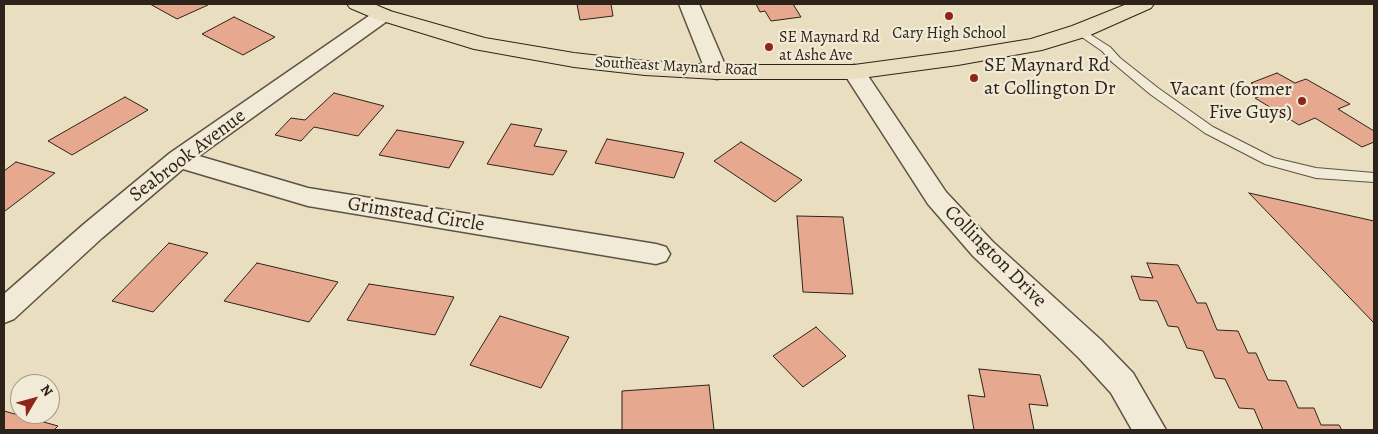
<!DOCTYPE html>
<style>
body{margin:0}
#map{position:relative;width:1378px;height:434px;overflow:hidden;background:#eadec0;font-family:Alegreya,serif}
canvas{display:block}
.frame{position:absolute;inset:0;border:5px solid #2e231a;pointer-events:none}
.north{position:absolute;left:10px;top:374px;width:50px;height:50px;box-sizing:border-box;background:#f1ead6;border:1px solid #a39a8b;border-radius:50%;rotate:53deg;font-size:14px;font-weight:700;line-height:20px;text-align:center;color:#2e231a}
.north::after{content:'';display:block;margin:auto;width:18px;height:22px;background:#8f2418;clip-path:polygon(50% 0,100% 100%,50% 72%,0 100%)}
</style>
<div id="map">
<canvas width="1378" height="434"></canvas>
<div class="frame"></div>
<div class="north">N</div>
</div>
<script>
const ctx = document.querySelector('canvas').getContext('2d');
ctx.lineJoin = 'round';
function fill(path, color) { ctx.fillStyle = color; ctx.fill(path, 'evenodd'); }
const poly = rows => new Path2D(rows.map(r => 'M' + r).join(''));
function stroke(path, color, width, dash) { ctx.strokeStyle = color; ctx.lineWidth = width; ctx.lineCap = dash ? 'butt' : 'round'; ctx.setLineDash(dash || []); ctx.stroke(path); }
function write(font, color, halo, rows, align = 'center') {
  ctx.font = font + ' Alegreya,serif'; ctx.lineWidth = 4.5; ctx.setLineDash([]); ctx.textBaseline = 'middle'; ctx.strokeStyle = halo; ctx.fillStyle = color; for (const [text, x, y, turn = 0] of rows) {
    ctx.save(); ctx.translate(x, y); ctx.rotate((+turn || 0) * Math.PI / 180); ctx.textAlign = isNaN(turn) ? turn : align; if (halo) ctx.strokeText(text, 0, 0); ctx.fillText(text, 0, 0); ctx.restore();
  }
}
const building = poly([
 [150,4,207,4,208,5,177,19,150,4],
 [577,4,611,4,613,16,580,20,577,4],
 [756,4,793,4,801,17,771,21,765,11,760,12,756,4],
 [234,17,275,37,243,55,202,34,234,17],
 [1277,73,1295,83,1306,79,1350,104,1338,109,1374,131,1374,142,1362,147,1315,118,1299,125,1255,98,1268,93,1251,83,1277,73],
 [334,93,384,106,358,136,314,127,301,141,275,135,291,118,305,120,334,93],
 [125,97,148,110,72,155,48,141,125,97],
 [511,124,542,129,534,146,567,151,553,175,487,164,511,124],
 [397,130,464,142,449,168,379,155,397,130],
 [607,139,684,153,674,178,595,163,607,139],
 [741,142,802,180,775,202,714,161,741,142],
 [16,162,55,173,5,211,4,210,4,171,16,162],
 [1249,193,1374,221,1374,322,1373,322,1249,193],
 [797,216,843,217,853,294,803,292,797,216],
 [169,243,208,253,153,312,112,301,169,243],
 [257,263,338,282,309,322,224,301,257,263],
 [1147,263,1178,265,1197,303,1206,303,1217,330,1238,331,1248,353,1256,353,1268,380,1286,381,1298,408,1314,408,1321,425,1339,425,1342,430,1263,430,1254,409,1239,408,1225,379,1215,378,1203,351,1187,348,1178,327,1168,326,1157,301,1140,300,1131,276,1153,278,1147,263],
 [369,284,454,297,435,335,347,320,369,284],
 [500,316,569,337,541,388,470,365,500,316],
 [816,327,846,356,803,387,773,356,816,327],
 [979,369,1040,375,1048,406,1029,404,1034,430,974,430,968,395,985,397,979,369],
 [709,385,714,430,622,430,622,391,709,385],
 [4,411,58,426,54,430,4,430,4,411]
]);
fill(building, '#e6a98f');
stroke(building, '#2e231a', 1);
const service = poly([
 [1080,28,1110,47,1120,58,1158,88,1213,127,1274,158,1316,168,1374,173,1374,182,1316,178,1265,164,1205,133,1150,94,1112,62,1102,51,1076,33,1075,31,1080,28]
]);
const minor = poly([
 [679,4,699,4,728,72,725,77,717,79,709,77,706,72,679,4],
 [383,9,390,11,393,15,390,19,199,156,308,188,656,244,666,247,670,254,666,261,656,264,308,206,183,169,102,238,14,319,4,323,4,294,84,224,170,153,376,11,383,9],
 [854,65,862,67,946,192,993,242,1101,340,1133,373,1166,430,1132,430,1111,393,1079,358,973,256,928,204,843,72,846,67,854,65]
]);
const primary = poly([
 [347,4,374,4,390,11,485,38,574,53,645,61,717,65,854,65,958,51,1031,39,1072,26,1127,4,1154,4,1151,8,1088,36,1042,50,958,65,854,79,717,79,645,75,574,67,474,49,376,19,350,8,347,4]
]);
stroke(service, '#5d5244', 2);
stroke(minor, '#5d5244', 3);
stroke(primary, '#2e231a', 2);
fill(service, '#f1ead6');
fill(minor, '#f1ead6');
fill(primary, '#eadec0');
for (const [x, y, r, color] of [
 [949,16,5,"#8f2418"],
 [769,47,5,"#8f2418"],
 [974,78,5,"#8f2418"],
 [1302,101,5,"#8f2418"]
]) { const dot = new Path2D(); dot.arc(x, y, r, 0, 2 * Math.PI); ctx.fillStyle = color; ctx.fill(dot); stroke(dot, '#f1ead6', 2); }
write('16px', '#2e231a', '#f1ead6', [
 ["Cary High School",949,34],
 ["SE Maynard Rd",779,38,"left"],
 ["at Ashe Ave",779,56,"left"]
]);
write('16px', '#2e231a', '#f1ead6', [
 ["Southeast Maynard Road",676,67,3]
]);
write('20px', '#2e231a', '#f1ead6', [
 ["SE Maynard Rd",984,66],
 ["at Collington Dr",984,89],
 ["Vacant (former",1292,90,"right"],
 ["Five Guys)",1292,113,"right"]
], 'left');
write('20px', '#2e231a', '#f1ead6', [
 ["Seabrook Avenue",188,156,-37],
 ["Grimstead Circle",416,215,9],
 ["Collington Drive",995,257,45]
]);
</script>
